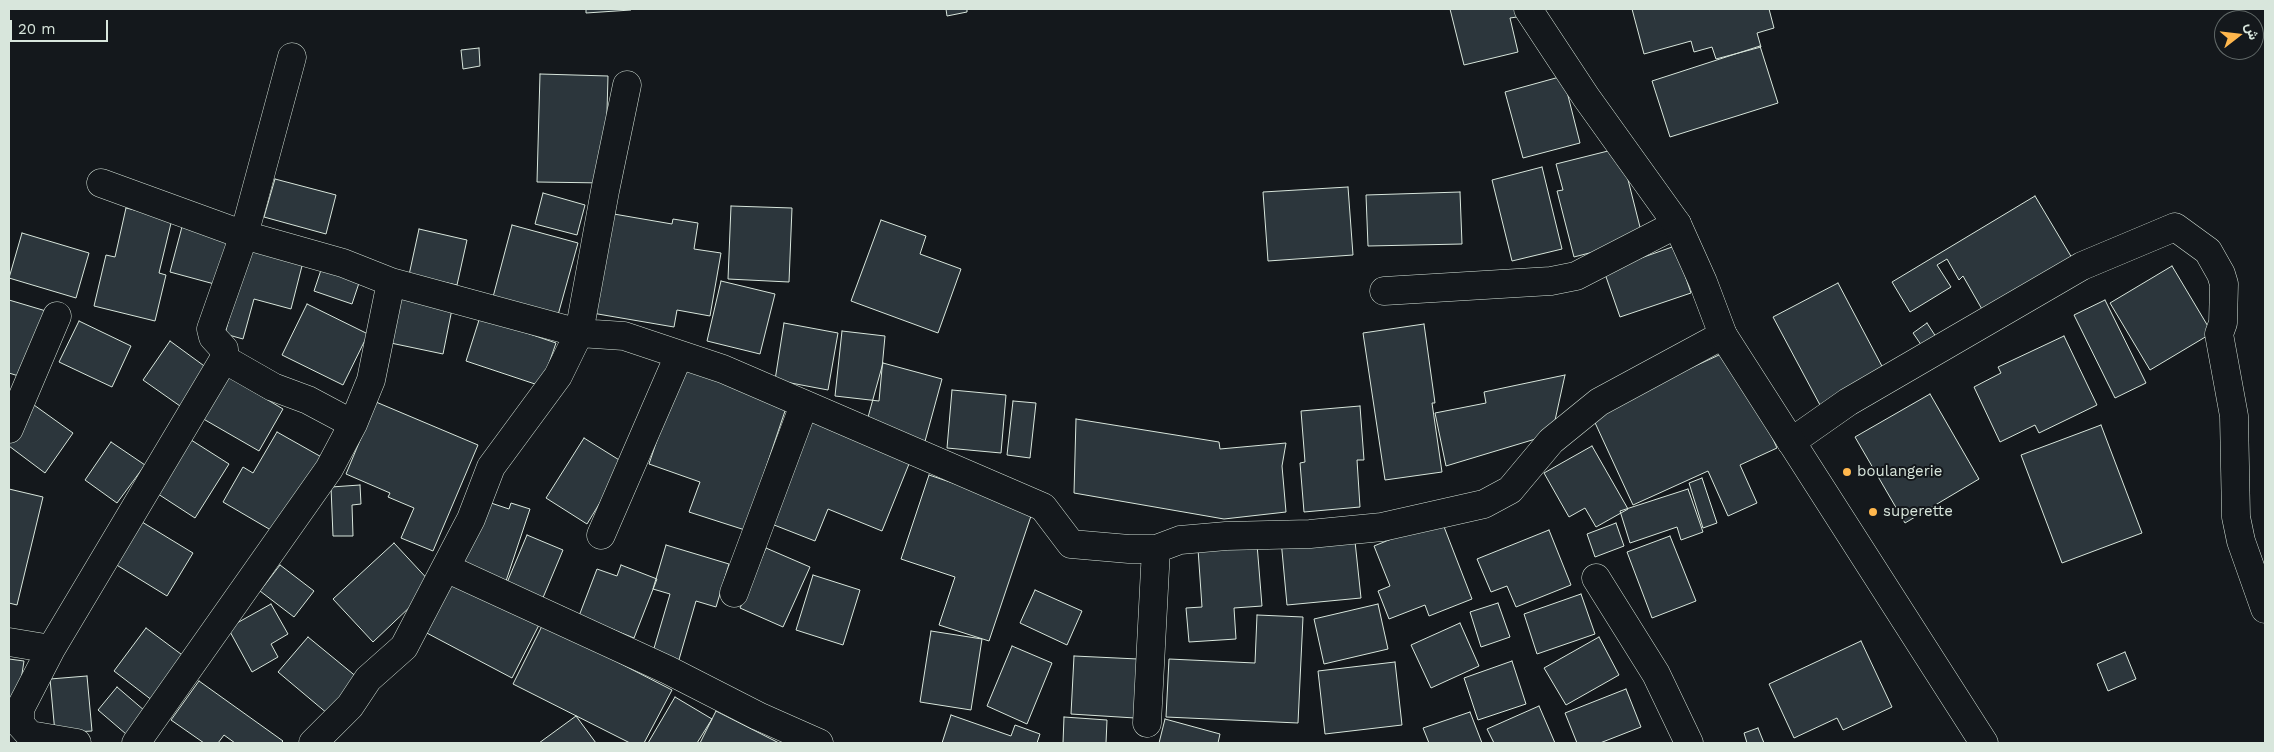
<!DOCTYPE html>
<meta charset="utf-8">
<style>
body{margin:0}
#map{position:relative;width:2274px;height:752px;overflow:hidden;background:#14181c;font-family:"Work Sans",Vazirmatn,sans-serif}
canvas{display:block}
.frame{position:absolute;inset:0;border:10px solid #d8e6dc;pointer-events:none}
.north{position:absolute;left:2214px;top:10px;width:50px;height:50px;box-sizing:border-box;background:#14181c;border:1px solid #626a69;border-radius:50%;rotate:74deg;font-size:14px;font-weight:700;line-height:20px;text-align:center;color:#d8e6dc}
.north::after{content:'';display:block;margin:auto;width:18px;height:22px;background:#ffb74d;clip-path:polygon(50% 0,100% 100%,50% 72%,0 100%)}
.scale{position:absolute;left:10px;top:20px;width:98px;height:22px;box-sizing:border-box;border:2px solid #d8e6dc;border-top:0;padding-left:6px;font-size:15px;line-height:18px;white-space:nowrap;color:#d8e6dc;-webkit-text-stroke:4px #14181c;paint-order:stroke}
</style>
<div id="map">
<canvas width="2274" height="752"></canvas>
<div class="frame"></div>
<div class="north">ش</div>
<div class="scale">20 m</div>
</div>
<script>
const ctx = document.querySelector('canvas').getContext('2d');
ctx.lineJoin = 'round';
function fill(path, color) { ctx.fillStyle = color; ctx.fill(path, 'evenodd'); }
const poly = rows => new Path2D(rows.map(r => 'M' + r).join(''));
function stroke(path, color, width, dash) { ctx.strokeStyle = color; ctx.lineWidth = width; ctx.lineCap = dash ? 'butt' : 'round'; ctx.setLineDash(dash || []); ctx.stroke(path); }
function write(font, color, halo, rows, align = 'center') {
  ctx.font = font + ' "Work Sans",sans-serif'; ctx.lineWidth = 4; ctx.setLineDash([]); ctx.textBaseline = 'middle'; ctx.strokeStyle = halo; ctx.fillStyle = color; for (const [text, x, y, turn = 0] of rows) {
    ctx.save(); ctx.translate(x, y); ctx.rotate((+turn || 0) * Math.PI / 180); ctx.textAlign = isNaN(turn) ? turn : align; if (halo) ctx.strokeText(text, 0, 0); ctx.fillText(text, 0, 0); ctx.restore();
  }
}
const building = poly([
 [586,9,631,9,631,10,586,13,586,9],
 [946,9,967,9,967,12,947,16,946,9],
 [1450,9,1515,9,1517,17,1510,18,1518,52,1464,65,1450,9],
 [1632,9,1769,9,1774,28,1757,33,1761,47,1716,59,1712,47,1694,52,1691,41,1644,54,1632,9],
 [1760,46,1778,103,1670,137,1652,81,1760,46],
 [479,48,480,66,463,69,461,50,479,48],
 [540,74,608,76,605,183,537,182,540,74],
 [1563,76,1580,143,1523,158,1505,92,1563,76],
 [1620,148,1643,239,1574,257,1557,191,1563,190,1556,164,1620,148],
 [1542,167,1562,249,1512,261,1492,180,1542,167],
 [275,179,336,195,326,234,264,217,275,179],
 [1348,187,1353,255,1268,261,1263,192,1348,187],
 [1460,192,1462,244,1368,246,1366,195,1460,192],
 [543,193,585,205,577,235,535,224,543,193],
 [2035,196,2072,258,1983,311,1963,276,1959,280,1947,259,1937,265,1951,287,1910,312,1892,282,2035,196],
 [731,206,792,208,789,282,728,279,731,206],
 [126,208,172,219,159,273,166,275,155,321,94,306,106,255,115,257,126,208],
 [608,213,672,224,673,219,698,223,694,249,721,253,710,316,677,310,674,327,592,313,608,213],
 [881,220,926,236,920,254,961,269,938,333,851,301,881,220],
 [183,223,230,236,218,285,170,272,183,223],
 [512,225,578,243,558,315,493,297,512,225],
 [419,229,467,240,457,285,409,275,419,229],
 [22,233,89,253,76,298,9,278,22,233],
 [1675,246,1691,293,1620,317,1604,271,1675,246],
 [248,247,303,262,291,309,254,299,243,339,225,334,248,247],
 [323,264,361,277,352,304,314,291,323,264],
 [2172,266,2212,333,2150,370,2110,303,2172,266],
 [721,281,775,294,760,354,707,341,721,281],
 [1838,283,1884,370,1820,405,1773,317,1838,283],
 [396,296,452,309,443,354,386,342,396,296],
 [9,300,46,311,25,378,9,373,9,300],
 [2105,300,2146,383,2115,398,2074,315,2105,300],
 [307,304,368,334,343,385,282,355,307,304],
 [480,317,556,343,541,386,466,361,480,317],
 [79,321,131,346,112,387,59,362,79,321],
 [784,323,838,333,828,390,775,380,784,323],
 [1927,323,1938,340,1924,349,1913,333,1927,323],
 [1424,324,1435,403,1432,403,1442,472,1385,480,1363,333,1424,324],
 [842,331,885,336,879,401,835,396,842,331],
 [2064,336,2097,405,2039,433,2035,425,2000,442,1974,387,2001,373,1998,367,2064,336],
 [170,341,207,368,180,406,143,380,170,341],
 [1732,349,1777,448,1740,465,1757,503,1728,516,1708,471,1633,505,1591,414,1732,349],
 [883,363,942,379,924,445,865,428,883,363],
 [682,366,788,402,745,530,689,512,700,482,649,464,682,366],
 [224,374,283,409,259,451,200,417,224,374],
 [1565,375,1552,434,1446,466,1435,413,1486,403,1484,392,1565,375],
 [952,390,1006,395,1001,453,947,448,952,390],
 [1930,394,1979,479,1905,523,1855,437,1930,394],
 [1013,401,1036,403,1030,458,1007,455,1013,401],
 [376,402,478,445,433,551,401,538,414,508,388,497,390,493,346,474,376,402],
 [34,405,73,433,45,473,9,446,9,439,34,405],
 [1360,406,1364,460,1357,460,1360,507,1304,512,1300,463,1305,462,1301,411,1360,406],
 [809,419,911,459,882,531,828,509,815,541,769,523,809,419],
 [1076,419,1219,442,1220,449,1286,443,1282,466,1286,512,1224,519,1074,493,1076,419],
 [2101,425,2142,533,2062,563,2021,455,2101,425],
 [277,432,325,459,281,536,223,502,243,467,253,473,277,432],
 [188,438,229,464,195,518,155,492,188,438],
 [584,438,624,463,587,524,546,498,584,438],
 [111,442,145,465,117,503,85,480,111,442],
 [1592,446,1628,509,1596,527,1585,508,1569,517,1544,473,1592,446],
 [929,475,1033,510,989,641,939,625,955,577,901,559,929,475],
 [1702,478,1717,523,1703,528,1689,483,1702,478],
 [360,485,361,504,352,505,353,536,333,536,331,487,360,485],
 [9,489,43,497,17,605,9,603,9,489],
 [1688,489,1703,532,1681,540,1677,527,1630,543,1620,511,1688,489],
 [482,500,509,509,511,503,530,509,505,584,460,568,482,500],
 [1441,519,1472,599,1429,616,1425,605,1389,619,1378,591,1390,586,1374,546,1441,519],
 [142,522,193,553,167,596,115,564,142,522],
 [1616,523,1624,546,1595,557,1587,534,1616,523],
 [1549,530,1571,585,1516,607,1507,586,1491,592,1477,559,1549,530],
 [1354,532,1361,598,1287,605,1281,540,1354,532],
 [527,535,563,550,542,600,506,585,527,535],
 [1670,536,1696,601,1652,618,1627,552,1670,536],
 [394,543,433,585,373,642,333,599,394,543],
 [1257,544,1262,606,1234,608,1236,639,1189,642,1186,608,1202,607,1198,549,1257,544],
 [666,545,729,564,716,607,696,601,678,663,652,655,670,594,653,589,666,545],
 [766,548,810,567,783,627,740,608,766,548],
 [280,565,314,591,294,617,260,591,280,565],
 [621,565,657,579,634,638,579,616,597,569,617,576,621,565],
 [452,575,541,621,512,678,423,631,452,575],
 [813,575,860,590,843,645,796,630,813,575],
 [1035,590,1082,611,1067,645,1020,623,1035,590],
 [1581,594,1595,634,1537,654,1524,614,1581,594],
 [1498,603,1510,637,1481,647,1470,612,1498,603],
 [271,604,288,634,271,644,278,657,252,672,228,628,271,604],
 [1378,604,1388,649,1324,664,1314,619,1378,604],
 [1257,615,1303,617,1298,723,1166,717,1169,659,1255,663,1257,615],
 [1460,623,1479,666,1431,688,1411,645,1460,623],
 [543,624,672,690,644,743,630,743,513,684,543,624],
 [146,628,189,660,157,704,114,671,146,628],
 [931,631,982,639,971,710,920,702,931,631],
 [308,637,358,678,328,714,278,672,308,637],
 [1599,637,1619,675,1566,705,1544,668,1599,637],
 [1861,641,1892,707,1843,730,1837,718,1794,738,1769,684,1861,641],
 [1012,646,1052,663,1027,724,987,706,1012,646],
 [2125,652,2136,679,2108,691,2097,664,2125,652],
 [1074,656,1138,659,1135,718,1071,714,1074,656],
 [9,659,24,661,14,724,9,723,9,659],
 [1512,661,1526,704,1478,720,1464,678,1512,661],
 [1395,662,1402,725,1325,734,1318,671,1395,662],
 [87,676,92,731,55,733,50,679,87,676],
 [199,681,283,741,281,743,235,743,224,735,218,743,204,743,171,720,199,681],
 [117,687,145,711,126,734,98,710,117,687],
 [1626,689,1641,727,1600,743,1577,743,1565,713,1626,689],
 [675,697,712,719,697,743,648,743,675,697],
 [1539,706,1555,743,1494,743,1487,729,1539,706],
 [716,711,779,743,700,743,716,711],
 [1470,712,1482,743,1429,743,1423,728,1470,712],
 [951,715,1011,736,1015,725,1040,734,1037,743,942,743,951,715],
 [576,716,596,743,539,743,576,716],
 [1064,717,1107,720,1106,743,1063,743,1064,717],
 [1165,719,1220,734,1218,743,1159,743,1165,719],
 [1758,728,1764,743,1747,743,1744,733,1758,728]
]);
fill(building, '#2c363c');
stroke(building, '#d8e6dc', 1);
const minor = poly([
 [101,183,244,235,343,263,391,282,579,333,605,191,627,85],
 [1384,291,1551,281,1576,276,1677,224],
 [224,359,273,387,308,400,353,424],
 [9,429,57,316],
 [1791,442,1848,402,2082,266,2175,227,2208,251,2221,274,2224,284,2223,323,2219,334,2234,416,2236,517,2241,541,2265,609],
 [601,535,679,355],
 [446,568,668,670,758,716,819,743],
 [1596,578,1656,674,1689,743],
 [734,593,804,405],
 [9,642,51,649],
 [1147,723,1156,549],
 [77,743,30,735,20,724,20,709,51,649,224,359,224,349,213,337,211,329,244,235,292,57],
 [136,743,329,469,353,424,371,380,391,282],
 [313,743,350,706,368,679,404,647,471,519,491,467,558,376,579,333,624,336,723,369,1043,507,1071,544,1129,549,1156,549,1180,540,1226,536,1310,534,1382,527,1484,504,1510,490,1551,441,1599,402,1723,335]
]);
const tertiary = poly([
 [1528,9,1586,97,1677,224,1703,282,1723,335,1984,743]
]);
stroke(minor, '#d8e6dc', 29);
stroke(tertiary, '#d8e6dc', 29);
stroke(minor, '#14181c', 28);
stroke(tertiary, '#14181c', 28);
for (const [x, y, r, color] of [
 [1847,472,5,"#ffb74d"],
 [1873,512,5,"#ffb74d"]
]) { const dot = new Path2D(); dot.arc(x, y, r, 0, 2 * Math.PI); ctx.fillStyle = color; ctx.fill(dot); stroke(dot, '#14181c', 2); }
write('15px', '#d8e6dc', '#14181c', [
 ["boulangerie",1857,472],
 ["superette",1883,512]
], 'left');
</script>
